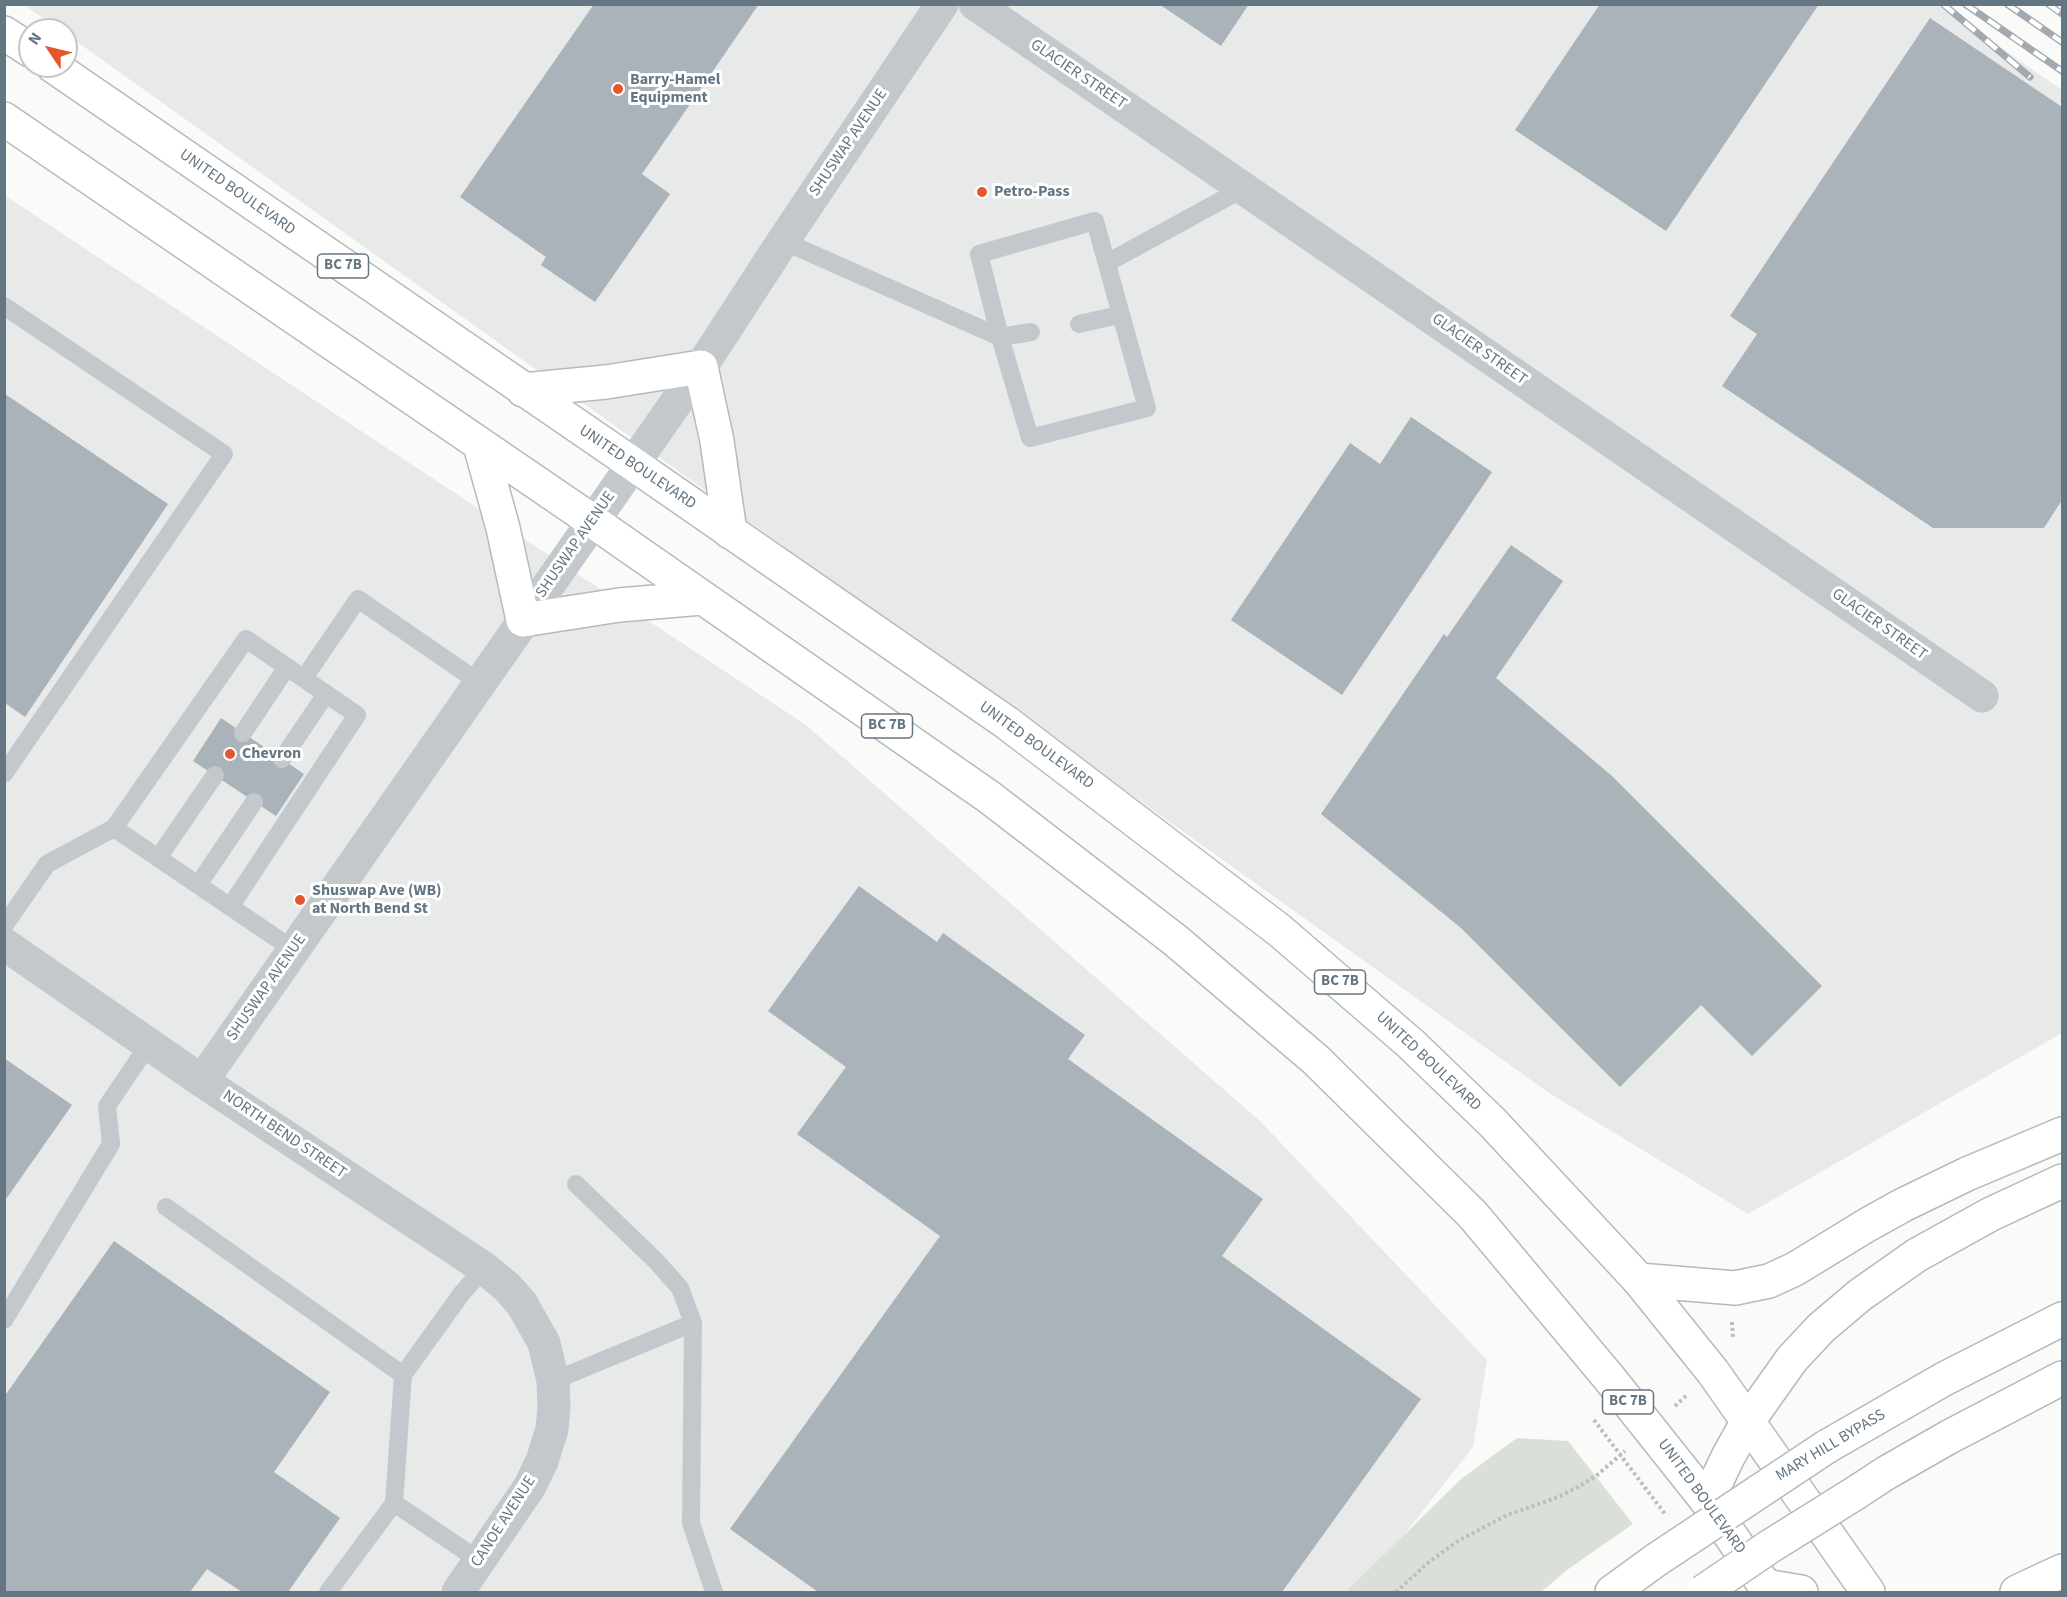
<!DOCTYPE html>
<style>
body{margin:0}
#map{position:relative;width:2067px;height:1597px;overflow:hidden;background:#fafaf8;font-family:"Source Sans 3",sans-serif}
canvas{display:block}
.frame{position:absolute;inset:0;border:6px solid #657683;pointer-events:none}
.north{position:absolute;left:18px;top:18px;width:60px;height:60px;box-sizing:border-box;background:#fff;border:2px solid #c1c8cd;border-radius:50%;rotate:305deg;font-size:16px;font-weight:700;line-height:24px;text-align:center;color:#657683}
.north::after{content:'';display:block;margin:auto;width:21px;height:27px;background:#e4572e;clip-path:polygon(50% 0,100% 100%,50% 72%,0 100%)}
</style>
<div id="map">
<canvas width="2067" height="1597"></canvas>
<div class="frame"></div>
<div class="north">N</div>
</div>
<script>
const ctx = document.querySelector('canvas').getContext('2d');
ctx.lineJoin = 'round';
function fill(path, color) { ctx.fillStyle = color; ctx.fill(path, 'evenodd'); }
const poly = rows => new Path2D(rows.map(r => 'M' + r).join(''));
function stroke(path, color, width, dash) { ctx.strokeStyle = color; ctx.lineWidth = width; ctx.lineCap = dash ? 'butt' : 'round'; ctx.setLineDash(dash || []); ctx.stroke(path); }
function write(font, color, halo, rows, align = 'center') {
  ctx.font = font + ' "Source Sans 3",sans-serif'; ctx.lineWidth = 6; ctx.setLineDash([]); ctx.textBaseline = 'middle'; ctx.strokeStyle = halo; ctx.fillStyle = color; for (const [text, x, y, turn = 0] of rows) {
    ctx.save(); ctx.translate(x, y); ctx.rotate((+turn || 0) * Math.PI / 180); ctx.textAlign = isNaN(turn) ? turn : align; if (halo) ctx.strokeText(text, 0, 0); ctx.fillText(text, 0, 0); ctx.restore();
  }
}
fill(poly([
 [24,5,1939,5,2062,90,2062,1033,1748,1214,1552,1095,66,34,66,30,60,30],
 [4,195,806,725,1260,1121,1487,1360,1473,1447,1359,1592,5,1592]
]), '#e8e9e9');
fill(poly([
 [1517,1438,1568,1441,1633,1524,1567,1570,1541,1592,1346,1592,1461,1479]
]), '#dadfd7');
fill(poly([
 [594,4,759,4,642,174,670,194,595,302,541,265,546,257,460,197],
 [1159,4,1249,4,1221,46],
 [1600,4,1819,4,1666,231,1515,130],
 [1930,18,2062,107,2062,500,2044,528,1933,528,1722,386,1757,334,1730,316],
 [5,394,168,504,25,717,5,703],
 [1411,417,1492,472,1342,695,1231,620,1350,443,1380,464],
 [1511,545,1563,581,1496,678,1612,776,1822,986,1752,1056,1701,1005,1620,1087,1461,928,1321,814,1444,634,1447,637],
 [221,718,304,774,276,816,193,761],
 [859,886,937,942,943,933,1085,1035,1068,1059,1263,1199,1222,1256,1421,1399,1282,1592,818,1592,730,1529,940,1236,797,1134,846,1067,768,1011],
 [4,1058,72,1105,4,1202],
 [114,1241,330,1392,274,1472,340,1518,288,1592,242,1592,207,1569,190,1592,4,1592,4,1397]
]), '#aab3b9');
const primary = poly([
 [4,33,30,50],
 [53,66,633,464,1007,723,1279,930,1411,1044,1492,1122,1639,1280,1713,1372,1868,1592],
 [4,119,594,522,989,797,1175,940,1316,1060,1473,1215,1610,1379,1707,1501,1763,1583],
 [523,390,606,382,701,367,717,441,730,532],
 [480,445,503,528,523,620,619,605,702,598]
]);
const motorway = poly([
 [1639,1280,1735,1288,1769,1281,1795,1269,1867,1225,1903,1205,1967,1174,2062,1134],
 [1826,1447,1944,1379,2062,1319],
 [1857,1492,1886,1473,1949,1437,2062,1378],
 [1707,1501,1728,1457,1748,1421,1792,1359,1821,1328,1860,1295,1917,1255,1991,1214,2062,1181],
 [1765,1586,1801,1592],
 [1612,1592,1656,1560],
 [2017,1592,2062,1571]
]);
stroke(primary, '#b5babe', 36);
stroke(motorway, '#b4b9bd', 36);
stroke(poly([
 [1732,1322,1733,1339],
 [1675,1406,1687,1395],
 [1594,1420,1665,1514],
 [1396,1592,1429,1562,1458,1541,1507,1515,1558,1497,1578,1487,1596,1476,1625,1451]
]), '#bbbfc2', 4, [3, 3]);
stroke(poly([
 [1095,221,1147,408,1030,438,1000,337,979,254,1095,221],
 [783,241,1000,337,1031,332],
 [1107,263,1244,188],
 [4,306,224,454,4,774],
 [1079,324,1119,315],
 [304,678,358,599,480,683],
 [243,733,287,667],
 [282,759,326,694],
 [114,828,246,639,357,715,230,907],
 [158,858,215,775],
 [198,885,254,802],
 [4,926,47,864,114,828,294,950],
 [166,1207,403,1375,394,1503,328,1592],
 [4,1320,111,1144,107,1106,149,1044],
 [693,1323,691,1523,714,1592],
 [403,1375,462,1293,484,1268],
 [553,1381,693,1323,680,1288,656,1261,576,1184],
 [394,1503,480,1561]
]), '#c3c8cc', 18);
stroke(poly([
 [975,4,1982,696],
 [4,944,202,1081,484,1268,507,1287,522,1304,544,1343,553,1381,554,1407,552,1429,542,1461,530,1486,458,1592],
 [202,1081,701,367,783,241,942,4]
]), '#c3c8cc', 33);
stroke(primary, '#fff', 33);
stroke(motorway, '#fff', 33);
const rail = poly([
 [1943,4,2030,77],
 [1965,4,2062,71],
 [2007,4,2062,42],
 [2048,4,2062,14]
]);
stroke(rail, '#a2aab0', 7);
stroke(rail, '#fff', 4.5, [14]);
const motorwayBridge = poly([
 [1656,1560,1826,1447],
 [1703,1592,1769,1547,1857,1492]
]);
stroke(motorwayBridge, '#b4b9bd', 36, []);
stroke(motorwayBridge, '#fff', 33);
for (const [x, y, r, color] of [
 [618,89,6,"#e4572e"],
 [982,192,6,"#e4572e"],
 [230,754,6,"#e4572e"],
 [300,900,6,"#e4572e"]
]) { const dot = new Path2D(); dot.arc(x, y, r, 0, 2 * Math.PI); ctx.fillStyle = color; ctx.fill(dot); stroke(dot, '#fff', 2); }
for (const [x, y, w] of [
 [343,266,51],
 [887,726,51],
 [1340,982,51],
 [1628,1402,51]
]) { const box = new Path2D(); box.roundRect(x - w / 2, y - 12, w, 24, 4.5); ctx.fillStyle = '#fff'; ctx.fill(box); stroke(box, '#657683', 1.5); }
write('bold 15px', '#657683', null, [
 ["BC 7B",343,266],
 ["BC 7B",887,726],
 ["BC 7B",1340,982],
 ["BC 7B",1628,1402]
]);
write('16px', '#657683', '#fff', [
 ["GLACIER STREET",1078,75,34],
 ["SHUSWAP AVENUE",849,143,-56],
 ["UNITED BOULEVARD",237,193,35],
 ["GLACIER STREET",1479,350,35],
 ["UNITED BOULEVARD",637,468,34],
 ["SHUSWAP AVENUE",576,545,-55],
 ["GLACIER STREET",1879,625,35],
 ["UNITED BOULEVARD",1036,746,36],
 ["SHUSWAP AVENUE",267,988,-55],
 ["UNITED BOULEVARD",1428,1062,43],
 ["NORTH BEND STREET",284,1135,34],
 ["MARY HILL BYPASS",1831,1446,-31],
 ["UNITED BOULEVARD",1701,1497,54],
 ["CANOE AVENUE",504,1522,-57]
]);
write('bold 16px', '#657683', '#fff', [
 ["Barry-Hamel",630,80],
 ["Equipment",630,98],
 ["Petro-Pass",994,192],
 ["Chevron",242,754],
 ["Shuswap Ave (WB)",312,891],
 ["at North Bend St",312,909]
], 'left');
</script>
